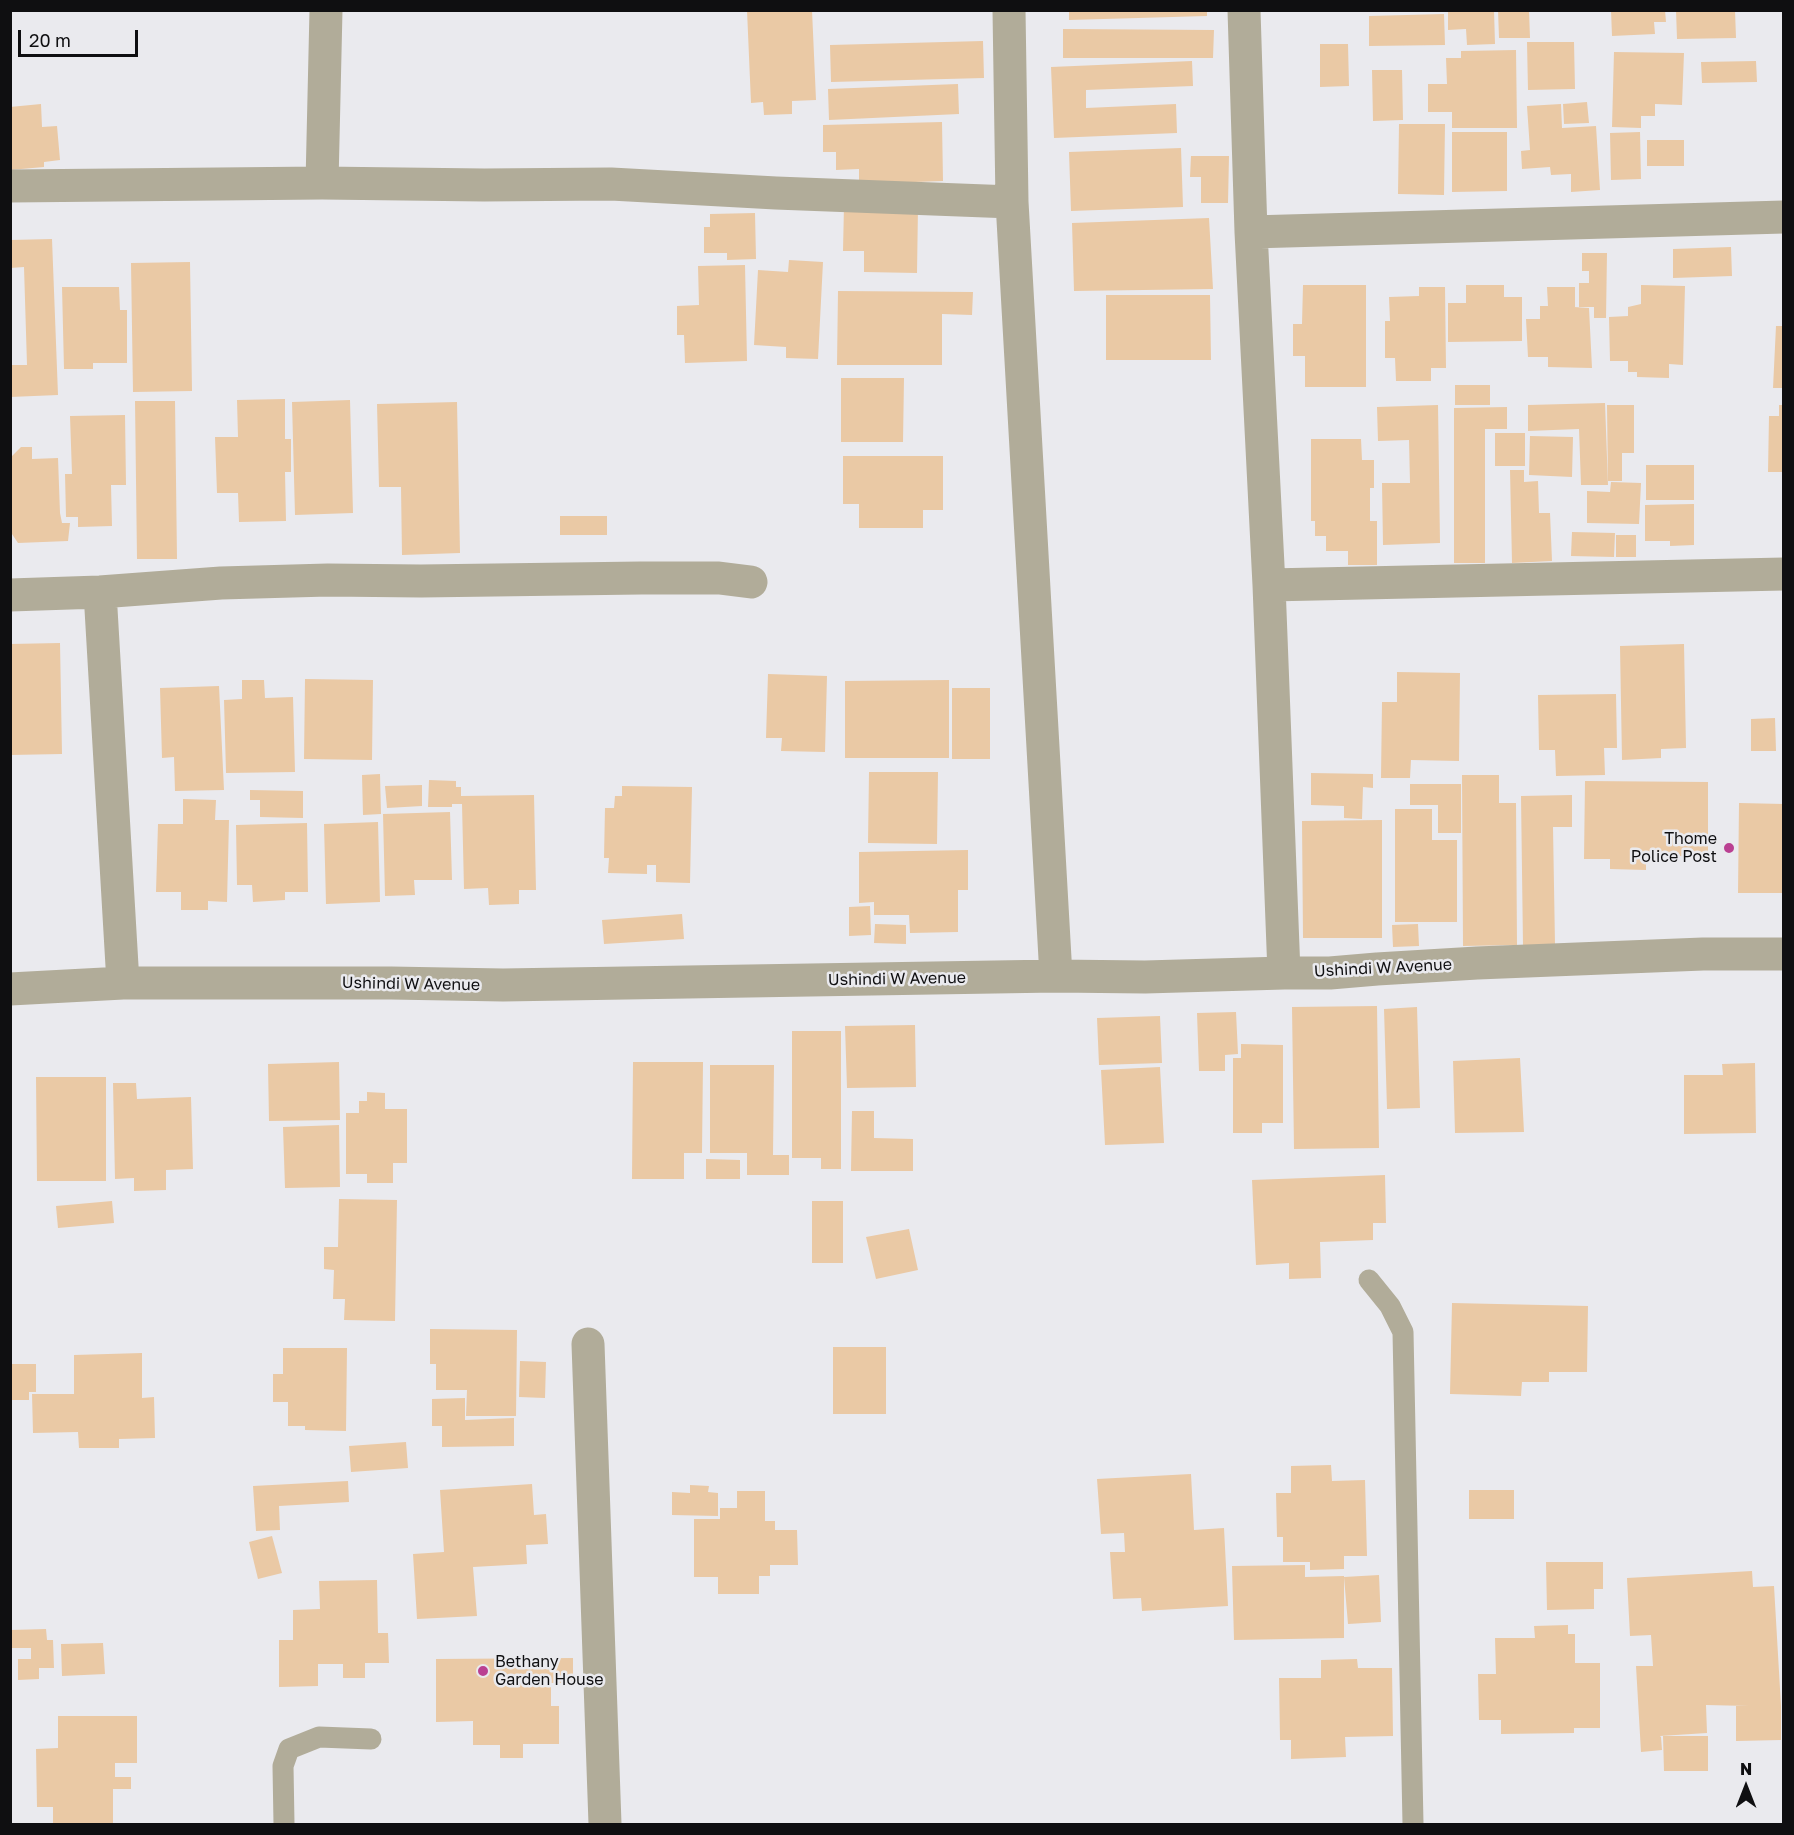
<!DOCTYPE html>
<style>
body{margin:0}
#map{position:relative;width:1794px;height:1835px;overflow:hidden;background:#eaeaee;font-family:"Golos Text",sans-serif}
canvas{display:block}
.frame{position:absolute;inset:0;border:12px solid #0f0f11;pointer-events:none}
.north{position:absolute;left:1716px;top:1757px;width:60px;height:60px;-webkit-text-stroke:4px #eaeaee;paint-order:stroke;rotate:0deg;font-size:16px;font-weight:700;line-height:24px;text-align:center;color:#0f0f11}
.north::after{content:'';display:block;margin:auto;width:21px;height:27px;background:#0f0f11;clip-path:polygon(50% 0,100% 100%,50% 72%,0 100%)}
.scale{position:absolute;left:18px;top:30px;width:120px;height:27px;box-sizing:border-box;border:3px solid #0f0f11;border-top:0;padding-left:8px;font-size:18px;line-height:21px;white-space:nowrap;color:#0f0f11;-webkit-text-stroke:4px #eaeaee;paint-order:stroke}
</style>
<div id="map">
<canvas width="1794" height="1835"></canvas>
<div class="frame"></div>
<div class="north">N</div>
<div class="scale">20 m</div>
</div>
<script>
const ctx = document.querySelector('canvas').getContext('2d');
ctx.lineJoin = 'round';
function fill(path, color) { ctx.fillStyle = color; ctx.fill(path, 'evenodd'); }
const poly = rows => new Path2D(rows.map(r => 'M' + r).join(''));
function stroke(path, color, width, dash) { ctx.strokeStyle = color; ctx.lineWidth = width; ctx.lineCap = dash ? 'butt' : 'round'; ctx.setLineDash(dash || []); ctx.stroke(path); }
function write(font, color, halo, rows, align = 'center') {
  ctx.font = font + ' "Golos Text",sans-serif'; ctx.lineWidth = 5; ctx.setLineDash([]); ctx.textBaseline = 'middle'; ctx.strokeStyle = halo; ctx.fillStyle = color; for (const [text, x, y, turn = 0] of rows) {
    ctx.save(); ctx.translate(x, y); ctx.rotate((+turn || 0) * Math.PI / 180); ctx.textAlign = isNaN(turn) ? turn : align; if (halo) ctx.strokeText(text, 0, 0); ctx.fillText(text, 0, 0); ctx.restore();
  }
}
fill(poly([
 [747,10,812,10,816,100,792,101,792,114,764,115,763,102,751,103],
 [1069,10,1207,10,1207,16,1069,20],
 [1494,10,1495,44,1467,45,1466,29,1448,30,1448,12],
 [1498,10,1529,10,1530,38,1499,38],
 [1611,10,1665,10,1666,22,1654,22,1655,34,1612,36],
 [1676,10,1735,10,1736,38,1677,39],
 [1444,14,1445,45,1369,46,1369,16],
 [1063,29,1214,30,1213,58,1063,58],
 [983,41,984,78,831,82,830,45],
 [1527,42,1574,42,1575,89,1528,90],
 [1320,44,1348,44,1349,86,1320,87],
 [1516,50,1517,128,1452,128,1452,112,1428,112,1428,84,1447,84,1446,58,1461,58,1461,51],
 [1614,52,1684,53,1682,105,1655,104,1655,116,1641,116,1641,128,1612,127],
 [1192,61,1193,86,1086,90,1086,108,1176,104,1177,133,1054,138,1051,67],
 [1756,61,1757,82,1702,83,1701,62],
 [1372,70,1402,70,1403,120,1373,121],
 [958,84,959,114,829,120,828,89],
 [1587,102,1589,123,1564,124,1563,104],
 [41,104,42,127,57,126,60,160,44,162,44,167,10,170,10,107],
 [1561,104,1562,128,1596,126,1600,190,1571,192,1571,174,1551,175,1550,167,1522,169,1521,151,1530,150,1527,106],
 [942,122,943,181,859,184,859,169,836,170,836,152,823,152,823,125],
 [1399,124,1445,124,1444,195,1398,194],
 [1452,132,1507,132,1507,191,1452,192],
 [1640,132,1641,179,1611,180,1610,133],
 [1647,140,1684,140,1684,166,1647,166],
 [1181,148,1183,207,1071,211,1069,152],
 [1191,156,1229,156,1228,203,1201,203,1201,177,1190,177],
 [844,205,918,207,917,273,864,272,864,251,843,251],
 [755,213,756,259,727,260,727,253,704,253,704,227,710,227,710,214],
 [1209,218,1213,289,1074,291,1072,223],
 [52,239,58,395,10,397,10,365,27,365,24,267,10,268,10,240],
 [1731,247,1732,276,1673,278,1673,249],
 [1582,253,1607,253,1606,318,1594,318,1594,307,1579,307,1579,283,1589,283,1589,271,1582,271],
 [789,260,823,262,818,359,786,358,786,347,754,345,758,270,788,272],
 [190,262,192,391,133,392,131,263],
 [745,265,747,361,685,363,684,335,677,335,677,306,699,305,698,266],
 [1303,285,1366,285,1366,387,1305,387,1305,356,1293,356,1293,324,1302,324],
 [1466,285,1504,285,1504,297,1522,297,1522,341,1448,342,1448,303,1466,303],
 [1641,285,1685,286,1683,365,1669,364,1669,378,1637,377,1637,372,1628,372,1628,361,1610,361,1609,317,1628,316,1628,307,1641,304],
 [62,287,119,287,120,310,127,310,127,363,93,363,93,369,64,369],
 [1419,287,1445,287,1446,368,1431,368,1431,381,1396,381,1395,358,1385,358,1385,321,1390,321,1389,297,1419,296],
 [1547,287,1575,287,1575,307,1574,307,1589,308,1592,368,1548,367,1548,357,1528,357,1526,319,1540,319,1540,306,1548,306],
 [838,291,973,292,972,315,942,314,942,365,837,365],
 [1106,295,1210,295,1211,360,1106,360],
 [1776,326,1784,326,1784,388,1773,388],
 [841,378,904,378,903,442,841,442],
 [1455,385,1490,385,1490,405,1455,405],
 [285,399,285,439,291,439,291,472,285,472,286,521,239,522,238,493,217,493,215,437,238,437,237,400],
 [350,400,353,513,295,515,292,402],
 [135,401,175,401,177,559,137,559],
 [457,402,460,553,402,555,401,487,379,487,377,404],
 [1605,403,1608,485,1581,485,1579,429,1528,431,1528,405],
 [1438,405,1440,543,1383,545,1382,483,1410,483,1409,440,1378,441,1377,407],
 [1607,405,1634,405,1634,453,1622,453,1622,481,1608,481],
 [1779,405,1784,405,1784,472,1768,472,1769,416,1779,416],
 [1507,407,1507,429,1485,429,1485,563,1454,563,1454,408],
 [125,415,126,485,111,485,112,526,78,527,78,517,66,517,65,474,72,474,70,416],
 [1495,433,1525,433,1525,466,1495,466],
 [1530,436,1573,437,1572,477,1529,475],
 [1311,439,1361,439,1362,460,1374,460,1374,488,1370,488,1370,521,1377,521,1377,565,1348,565,1348,551,1326,551,1326,536,1315,536,1315,521,1311,521],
 [21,447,32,447,32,459,58,458,60,513,62,523,70,523,68,541,18,543,10,531,10,458],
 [843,456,943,456,943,510,923,510,923,528,859,528,859,504,843,504],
 [1646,465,1694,465,1694,500,1646,500],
 [1510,470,1524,470,1524,482,1538,481,1539,513,1550,513,1552,561,1512,563],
 [1611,482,1641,483,1639,524,1587,523,1587,491,1610,492],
 [1694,504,1694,545,1670,546,1670,541,1645,541,1645,505],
 [560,516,607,516,607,535,560,535],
 [1572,532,1615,533,1614,557,1571,556],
 [1616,535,1636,535,1636,557,1616,557],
 [60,643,62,754,10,755,10,644],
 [1684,644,1686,748,1661,749,1661,758,1622,760,1620,646],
 [1397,672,1460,673,1459,761,1411,760,1410,778,1381,778,1382,702,1397,702],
 [768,674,827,676,825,752,781,751,782,738,766,738],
 [305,679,373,680,372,760,304,759],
 [242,680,264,680,265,698,293,697,295,772,226,773,224,700,242,699],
 [949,680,949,758,845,758,845,681],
 [219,686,224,790,175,791,174,757,162,758,160,688],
 [952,688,990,688,990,759,952,759],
 [1616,694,1617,748,1604,748,1605,775,1556,776,1555,750,1539,750,1538,695],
 [1775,718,1776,751,1751,751,1751,719],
 [869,772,938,772,937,844,868,843],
 [1311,773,1373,774,1373,788,1363,787,1362,819,1344,818,1344,806,1311,805],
 [380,774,381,814,363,815,362,775],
 [1462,775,1499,775,1499,803,1516,803,1517,945,1463,946],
 [429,780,456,781,456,787,461,787,461,796,534,795,536,890,519,890,519,904,489,905,488,888,464,889,462,804,452,804,452,807,428,807],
 [1585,781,1708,782,1708,856,1646,856,1646,870,1610,869,1610,859,1584,859],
 [1410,784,1461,784,1461,833,1438,833,1438,805,1410,805],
 [422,785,422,806,387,808,385,786],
 [622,786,692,787,690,883,656,882,656,865,647,865,647,874,608,873,609,858,604,858,605,808,614,808,615,796,622,796],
 [250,790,303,791,303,818,260,817,260,800,250,800],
 [1572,795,1572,827,1553,827,1555,945,1523,946,1521,796],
 [183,799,216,800,215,820,229,820,227,902,208,901,208,910,181,910,181,892,156,892,158,824,183,824],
 [1739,803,1784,804,1783,893,1738,893],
 [1395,809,1432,809,1432,840,1457,840,1457,922,1395,922],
 [450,812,452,880,414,880,415,895,385,896,383,814],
 [1382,820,1382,938,1303,938,1302,821],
 [378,822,380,902,326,904,324,824],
 [307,823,308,892,285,892,285,900,253,902,252,885,237,885,236,825],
 [968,850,968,890,958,890,958,932,910,933,909,915,874,915,874,902,859,903,859,852],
 [870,906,871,935,849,936,849,907],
 [682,914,684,939,604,944,602,920],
 [875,924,906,925,906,944,874,943],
 [1418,924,1419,946,1393,947,1392,925],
 [1377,1006,1379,1148,1294,1149,1292,1007],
 [1417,1007,1420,1108,1387,1109,1384,1009],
 [1236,1012,1238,1054,1225,1055,1225,1071,1199,1071,1197,1013],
 [1160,1016,1162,1063,1099,1065,1097,1018],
 [915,1025,916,1087,847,1088,845,1026],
 [792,1031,841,1031,841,1169,821,1169,821,1158,792,1158],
 [1241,1044,1283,1045,1283,1123,1262,1123,1262,1133,1233,1133,1233,1058,1241,1058],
 [1520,1058,1524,1132,1455,1133,1453,1061],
 [339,1062,340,1120,269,1121,268,1064],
 [633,1062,703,1062,702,1153,684,1153,684,1179,632,1179],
 [1755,1063,1756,1133,1684,1134,1684,1075,1723,1075,1722,1064],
 [710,1065,774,1065,773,1155,789,1155,789,1175,747,1175,747,1153,710,1153],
 [1160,1067,1164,1143,1105,1145,1101,1070],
 [36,1077,106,1077,106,1181,37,1181],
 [113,1083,136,1083,137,1099,191,1097,193,1169,166,1170,166,1190,134,1191,134,1178,115,1179],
 [367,1092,385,1093,385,1109,407,1109,407,1163,393,1163,393,1183,367,1183,367,1174,346,1174,346,1113,359,1113,359,1101,367,1101],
 [852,1111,874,1111,874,1138,913,1139,913,1171,851,1171],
 [339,1125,340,1187,285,1188,283,1127],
 [706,1159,740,1160,740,1179,706,1179],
 [1385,1175,1386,1223,1373,1223,1373,1240,1320,1242,1321,1278,1289,1279,1289,1263,1256,1265,1252,1180],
 [339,1199,397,1200,395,1321,344,1320,345,1299,333,1299,334,1270,324,1269,324,1247,338,1247],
 [112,1201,114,1223,58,1228,56,1206],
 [812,1201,843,1201,843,1263,812,1263],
 [909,1229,918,1270,876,1279,866,1237],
 [1452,1303,1588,1306,1587,1372,1549,1372,1549,1382,1522,1382,1521,1396,1450,1394],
 [430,1329,517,1330,516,1416,466,1416,467,1390,436,1390,436,1364,430,1364],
 [833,1347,886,1347,886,1414,833,1414],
 [283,1348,347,1348,346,1431,305,1430,305,1426,288,1426,288,1402,273,1402,273,1374,283,1374],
 [142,1353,142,1398,154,1397,155,1438,119,1439,119,1448,79,1448,78,1432,33,1433,32,1394,74,1394,74,1355],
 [520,1361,546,1362,545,1398,519,1397],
 [10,1364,36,1364,36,1392,29,1392,29,1400,10,1400],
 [465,1398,465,1420,514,1418,514,1446,442,1447,442,1426,432,1426,432,1399],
 [406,1442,408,1468,351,1472,349,1446],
 [1331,1465,1332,1481,1365,1480,1367,1556,1344,1556,1344,1569,1310,1570,1310,1562,1283,1562,1283,1537,1277,1537,1276,1493,1291,1493,1291,1466],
 [1191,1474,1194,1530,1224,1528,1228,1606,1142,1611,1141,1598,1113,1599,1110,1552,1125,1552,1124,1533,1101,1534,1097,1479],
 [348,1481,349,1502,279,1506,280,1530,256,1531,253,1486],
 [532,1484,534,1515,546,1514,548,1544,526,1545,527,1564,473,1567,477,1616,417,1619,413,1554,444,1552,440,1490],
 [690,1485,709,1486,708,1492,718,1493,718,1516,672,1515,672,1492,690,1493],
 [1469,1490,1514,1490,1514,1519,1469,1519],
 [737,1491,765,1491,765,1521,775,1521,775,1530,797,1530,798,1565,770,1565,770,1576,759,1576,759,1594,718,1594,718,1577,694,1577,694,1519,720,1519,720,1508,737,1508],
 [272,1536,282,1573,258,1579,249,1542],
 [1546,1562,1603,1562,1603,1589,1594,1589,1594,1609,1547,1610],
 [1305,1565,1305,1577,1344,1576,1344,1638,1234,1640,1232,1566],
 [1752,1571,1753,1587,1774,1586,1781,1706,1781,1740,1736,1741,1736,1706,1749,1706,1706,1705,1707,1733,1660,1736,1661,1737,1662,1750,1641,1752,1636,1666,1653,1666,1651,1635,1630,1636,1627,1578],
 [1379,1575,1381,1622,1348,1624,1344,1577],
 [377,1580,378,1633,388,1633,389,1663,365,1663,365,1678,343,1678,343,1664,318,1664,318,1686,279,1687,279,1640,293,1640,293,1610,320,1609,319,1581],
 [1568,1625,1568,1634,1575,1634,1575,1663,1600,1663,1600,1728,1574,1728,1574,1733,1501,1734,1501,1720,1479,1720,1478,1674,1496,1674,1495,1638,1535,1638,1534,1626],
 [46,1629,47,1640,53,1640,54,1668,39,1668,39,1679,18,1680,18,1659,31,1659,31,1648,10,1648,10,1630],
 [103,1643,105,1674,62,1676,61,1644],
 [573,1658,573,1683,551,1683,551,1706,559,1706,559,1744,523,1744,523,1758,500,1758,500,1745,473,1745,473,1721,436,1722,436,1659],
 [1357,1659,1358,1668,1392,1668,1393,1736,1345,1737,1346,1757,1291,1759,1291,1740,1280,1740,1279,1678,1321,1678,1321,1660],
 [58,1716,137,1716,137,1763,115,1763,115,1777,131,1777,131,1789,113,1789,113,1824,53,1824,53,1807,37,1807,36,1749,58,1748],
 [1663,1736,1708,1736,1708,1771,1664,1771]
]), '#eac9a5');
stroke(poly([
 [1369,1280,1390,1306,1403,1332,1413,1824],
 [284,1824,283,1766,289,1749,319,1737,371,1739]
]), '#b1ac99', 21);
stroke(poly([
 [1009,10,1012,202,1056,976],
 [1244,10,1251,232,1269,585,1284,973],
 [322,183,326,10],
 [10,186,322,183,484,185,611,184,776,193,1012,202],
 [1251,232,1784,217],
 [1269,585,1784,574],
 [100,592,123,983],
 [10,595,100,592,221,583,328,580,421,581,641,578,719,578,751,582],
 [10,989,123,983,391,983,503,985,1056,976,1145,977,1284,973,1330,973,1377,969,1477,963,1703,954,1784,954],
 [588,1344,605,1824]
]), '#b1ac99', 33);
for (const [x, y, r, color] of [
 [1729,848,6,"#ba4092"],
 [483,1671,6,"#ba4092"]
]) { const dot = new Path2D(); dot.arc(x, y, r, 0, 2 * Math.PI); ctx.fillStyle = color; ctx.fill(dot); stroke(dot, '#eaeaee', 2); }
write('16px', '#0f0f11', '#eaeaee', [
 ["Thome",1717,839],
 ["Police Post",1717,857],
 ["Bethany",495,1662,"left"],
 ["Garden House",495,1680,"left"]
], 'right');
write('16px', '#0f0f11', '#eaeaee', [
 ["Ushindi W Avenue",1383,968,-3],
 ["Ushindi W Avenue",897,979,-1],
 ["Ushindi W Avenue",411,984,1]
]);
</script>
